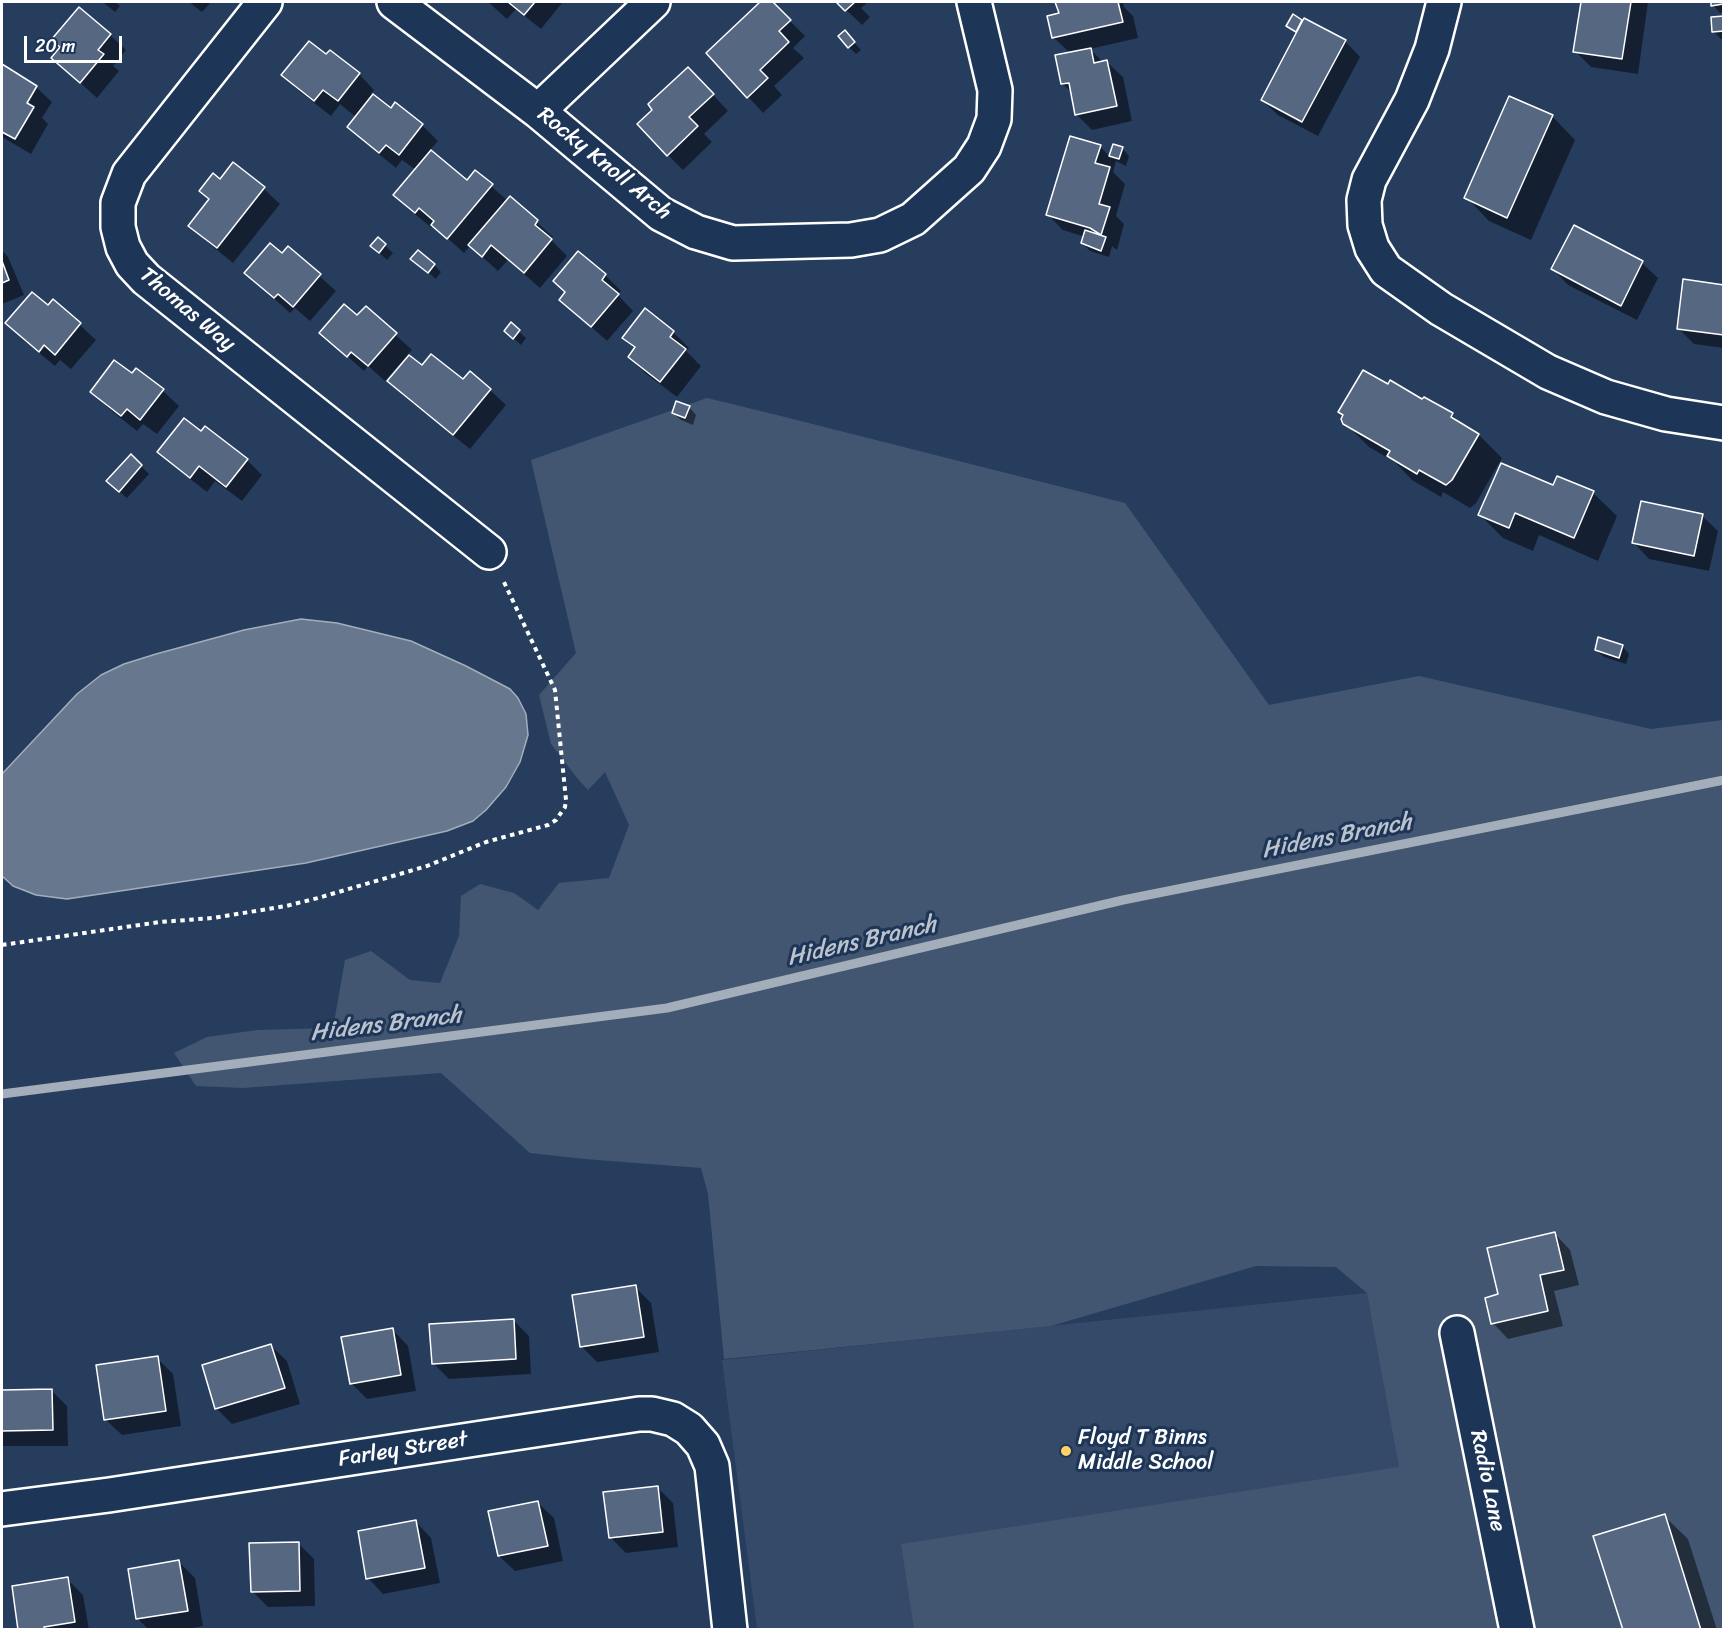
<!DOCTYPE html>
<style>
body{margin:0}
#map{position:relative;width:1725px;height:1631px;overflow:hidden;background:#263d5e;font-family:Sriracha,sans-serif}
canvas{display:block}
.frame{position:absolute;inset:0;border:3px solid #fff;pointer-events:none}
.scale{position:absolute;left:24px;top:36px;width:98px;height:27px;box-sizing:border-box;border:3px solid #fff;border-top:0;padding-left:8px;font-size:18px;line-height:21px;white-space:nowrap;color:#fff;-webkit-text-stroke:4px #1d3557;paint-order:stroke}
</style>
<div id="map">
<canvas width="1725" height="1631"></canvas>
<div class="frame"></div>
<div class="scale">20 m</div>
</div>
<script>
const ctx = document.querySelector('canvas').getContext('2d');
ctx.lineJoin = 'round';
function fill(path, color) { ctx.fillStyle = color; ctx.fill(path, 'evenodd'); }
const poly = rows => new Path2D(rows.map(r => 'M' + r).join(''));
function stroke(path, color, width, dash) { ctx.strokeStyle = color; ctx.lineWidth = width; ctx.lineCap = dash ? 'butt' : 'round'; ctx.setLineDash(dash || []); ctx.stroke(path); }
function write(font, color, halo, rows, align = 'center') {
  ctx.font = font + ' Sriracha,sans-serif'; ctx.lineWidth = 6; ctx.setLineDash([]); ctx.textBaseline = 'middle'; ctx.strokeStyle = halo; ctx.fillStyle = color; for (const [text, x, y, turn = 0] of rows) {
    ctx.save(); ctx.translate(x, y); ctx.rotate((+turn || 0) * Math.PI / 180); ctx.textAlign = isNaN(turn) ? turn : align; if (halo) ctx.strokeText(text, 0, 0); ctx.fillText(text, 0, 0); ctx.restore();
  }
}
fill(poly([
 [1367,1293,1392,1416,1427,1629,757,1629,722,1360]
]), '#344a68');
fill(poly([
 [707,398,777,415,1125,503,1269,705,1419,676,1651,729,1723,720,1723,1629,914,1629,901,1544,1399,1467,1367,1293,1336,1267,1256,1266,1051,1326,724,1359,708,1194,701,1168,585,1159,530,1153,441,1073,243,1088,196,1086,174,1053,207,1037,257,1030,333,1028,345,960,371,951,410,980,440,983,459,936,461,896,480,884,514,893,538,910,559,883,609,878,629,825,605,772,588,790,577,778,551,744,539,695,576,653,531,460]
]), '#425672');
const water = poly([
 [301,619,337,623,411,641,466,666,510,689,518,698,526,714,528,735,520,762,506,787,486,810,473,821,447,831,306,863,67,899,36,895,13,886,2,876,2,774,77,694,101,675,124,664,156,654,244,630,301,619]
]);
fill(water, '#67788e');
stroke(water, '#a4aebb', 1.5);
fill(poly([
 [103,2,115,2,120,6,115,12],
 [189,2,211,2,202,12],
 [488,2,561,2,562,3,541,29,516,9,507,19],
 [762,2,771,2,805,36,793,48,804,58,774,86,782,95,763,113,708,53],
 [838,2,868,2,861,8,870,17,862,25],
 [1058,2,1123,2,1124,7,1133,16,1138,38,1090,49,1103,62,1107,62,1123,77,1132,121,1092,130,1076,114,1072,93,1063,84,1070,53,1054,38,1061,14],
 [1582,2,1648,2,1638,74,1591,67,1575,51],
 [1712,2,1724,2,1724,12,1720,13,1713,5],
 [79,9,110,35,126,50,113,66,119,71,97,98,53,58,61,48],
 [1724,17,1724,39,1721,39,1713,31],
 [1301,21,1345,41,1360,57,1318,136,1278,115,1262,100,1297,34,1287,26],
 [852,40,861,50,856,54,849,47],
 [326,56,359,74,374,90,371,94,391,110,422,125,438,141,429,151,467,182,475,172,508,201,510,198,553,237,551,240,567,256,540,288,508,260,498,271,470,246,464,253,433,225,432,228,411,211,395,195,416,170,402,160,396,168,364,142,349,127,356,117,340,104,331,116,299,91,283,75],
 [2,66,36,87,52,102,42,118,48,124,31,154,2,137],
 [703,84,728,111,704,134,712,142,683,170,668,155],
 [1552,116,1575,140,1531,240,1489,221,1466,197],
 [1100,146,1110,157,1114,146,1122,148,1129,156,1126,166,1116,161,1113,172,1125,184,1116,216,1124,224,1117,250,1112,246,1109,257,1090,251,1082,243,1085,237,1063,230,1047,214],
 [233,164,264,189,280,204,233,263,206,241,190,226,210,200,201,191,220,181],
 [1574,227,1642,263,1658,278,1637,320,1568,285,1553,269],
 [378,239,393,253,387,260,372,246],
 [288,248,336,291,310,321,295,308,290,313,246,273,282,256],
 [2,250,8,257,24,295,2,304],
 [578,253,605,275,621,291,618,295,633,311,607,341,561,300,567,293],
 [434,265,441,272,436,279,420,266],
 [1724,287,1724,348,1694,344,1678,328],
 [54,301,96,340,71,369,60,360,55,366,22,339,7,323,48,307],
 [366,308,412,350,407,355,422,367,463,381,470,373,490,390,506,405,470,449,405,397,389,381,407,359,405,358,385,381,368,366,364,371,321,333,358,317],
 [645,310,673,332,689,348,686,351,701,366,677,397,645,373,629,357,636,349,624,337],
 [511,324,526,338,521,345,506,331],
 [136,370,163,391,179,406,157,434,143,424,137,431,108,408,92,392,132,375],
 [1388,386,1452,415,1463,426,1479,435,1502,458,1476,503,1470,508,1443,492,1441,497,1412,480,1395,462,1369,447,1345,423],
 [689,407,696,415,693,425,681,420,673,413],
 [201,433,247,460,262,475,242,501,215,481,207,492,175,467,159,452],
 [131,456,149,474,127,498,116,489],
 [1554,487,1593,493,1617,516,1598,561,1539,535,1533,551,1503,538,1480,515],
 [1702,516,1718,531,1709,571,1649,559,1634,543],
 [1622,646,1629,654,1626,664,1604,657,1596,650],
 [1555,1234,1570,1250,1579,1285,1554,1291,1563,1326,1508,1339,1493,1323,1500,1295],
 [635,1287,651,1303,659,1352,597,1362,581,1346],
 [513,1320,529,1336,531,1374,449,1379,433,1363],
 [393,1330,408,1346,416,1391,367,1399,351,1383],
 [271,1346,287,1361,300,1404,232,1424,216,1408],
 [157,1358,173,1374,181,1426,122,1435,106,1420],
 [2,1391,52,1391,67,1406,68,1446,2,1446],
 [657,1487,673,1503,678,1547,626,1553,610,1537],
 [538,1503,554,1518,563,1561,515,1571,499,1556],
 [1664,1516,1688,1539,1717,1630,1624,1630],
 [416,1522,431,1538,440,1583,383,1594,368,1578],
 [298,1543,314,1559,315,1606,268,1607,252,1591],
 [179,1562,195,1578,203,1626,182,1630,149,1630,138,1619],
 [67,1579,83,1595,89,1630,20,1630]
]), '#0007');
stroke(poly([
 [2,1094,667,1008,1123,900,1724,780]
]), '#a4aebb', 9);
const building = poly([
 [508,2,535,2,524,15,508,2],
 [760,2,773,2,791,20,779,31,789,42,760,70,768,78,747,98,706,53,760,2],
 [836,2,855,2,845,11,836,2],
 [1055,2,1118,2,1123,22,1052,38,1047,16,1059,13,1055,2],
 [1581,2,1631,2,1622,59,1573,52,1581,2],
 [1711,2,1723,2,1723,4,1711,6,1711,2],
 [79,7,111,34,98,50,104,54,80,83,51,58,60,47,51,40,79,7],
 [1293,14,1302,20,1296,32,1286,26,1293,14],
 [1724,16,1724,31,1712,32,1711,17,1724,16],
 [1304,18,1346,40,1302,122,1261,100,1304,18],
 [845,30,855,42,848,48,838,36,845,30],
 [309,41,326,54,330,50,360,73,338,101,323,90,314,101,281,75,309,41],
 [1091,48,1094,63,1107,60,1117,106,1075,115,1069,83,1061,84,1055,55,1091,48],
 [2,64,37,86,27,103,34,107,15,139,2,132,2,64],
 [688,67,714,94,689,117,698,126,667,156,637,124,652,110,648,104,688,67],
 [373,94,391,108,395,102,423,124,399,155,386,145,379,153,347,127,373,94],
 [1509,96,1553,115,1507,218,1464,198,1509,96],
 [1070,136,1101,145,1095,163,1110,167,1099,204,1110,207,1101,235,1090,228,1046,215,1070,136],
 [1113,144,1123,147,1119,159,1109,156,1113,144],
 [431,150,467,180,475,170,493,184,447,239,431,225,434,221,419,208,415,213,393,195,431,150],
 [233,162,265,187,217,248,188,226,209,199,199,191,213,173,220,179,233,162],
 [510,196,538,220,535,225,552,239,524,273,491,245,482,257,468,245,510,196],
 [1574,225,1643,261,1621,306,1551,269,1574,225],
 [1085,230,1106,237,1101,251,1081,243,1085,230],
 [378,237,386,244,379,253,370,246,378,237],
 [270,243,282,253,288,246,321,274,293,307,278,294,274,298,244,273,270,243],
 [418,250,435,264,428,273,410,259,418,250],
 [578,251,606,274,602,280,619,294,591,327,559,300,565,292,553,281,578,251],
 [2,261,9,280,2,283,2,261],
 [1683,279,1724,285,1724,335,1677,329,1683,279],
 [32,292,48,305,53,299,81,323,55,355,44,345,39,352,5,323,32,292],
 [344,304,357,315,366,306,397,333,368,366,351,352,347,357,319,333,344,304],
 [645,308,674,331,670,337,686,349,660,382,628,357,635,347,622,338,645,308],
 [511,322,520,330,513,339,504,331,511,322],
 [431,354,463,379,470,371,491,389,453,435,387,381,409,355,422,365,431,354],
 [114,360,132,373,136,368,164,389,140,420,127,409,121,416,90,392,114,360],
 [1363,370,1388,384,1390,380,1422,399,1424,397,1453,413,1451,417,1479,434,1452,480,1446,485,1419,470,1417,474,1387,456,1390,451,1343,424,1341,419,1343,415,1338,412,1363,370],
 [676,401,690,406,685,418,672,413,676,401],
 [184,418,201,431,205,426,248,459,226,487,199,466,190,478,157,452,184,418],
 [131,454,142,465,119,492,106,481,131,454],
 [1501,463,1553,485,1557,476,1594,491,1574,538,1515,513,1509,528,1478,515,1501,463],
 [1641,501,1703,514,1694,556,1632,543,1641,501],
 [1598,637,1623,645,1619,658,1595,650,1598,637],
 [1555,1232,1564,1270,1540,1275,1548,1311,1491,1324,1485,1298,1498,1294,1487,1248,1555,1232],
 [636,1285,644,1337,580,1347,572,1295,636,1285],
 [514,1319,516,1359,432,1364,429,1324,514,1319],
 [393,1328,401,1375,350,1384,341,1337,393,1328],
 [271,1344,285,1388,215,1409,202,1365,271,1344],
 [158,1356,166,1411,104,1420,96,1365,158,1356],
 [52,1389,53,1430,2,1431,2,1390,52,1389],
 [658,1486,663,1532,609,1538,603,1492,658,1486],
 [538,1501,548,1546,498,1556,488,1511,538,1501],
 [1665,1514,1701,1630,1623,1630,1593,1536,1665,1514],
 [416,1520,425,1568,366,1579,358,1531,416,1520],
 [299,1542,300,1591,251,1592,249,1543,299,1542],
 [179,1560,188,1611,136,1619,128,1569,179,1560],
 [68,1577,75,1622,44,1627,45,1630,18,1630,12,1586,68,1577]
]);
fill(building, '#556781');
stroke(building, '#fff', 1.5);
const minor = poly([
 [265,2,129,174,118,203,118,227,123,247,132,264,146,279,489,552],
 [394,2,538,111,661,214,696,232,733,243,851,240,880,235,913,219,969,169,984,146,994,119,995,90,974,2],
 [1444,2,1432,49,1412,100,1369,180,1364,200,1365,225,1372,248,1386,270,1441,309,1548,372,1606,397,1666,414,1724,423],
 [538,111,653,2],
 [1457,1333,1517,1630],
 [2,1509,109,1495,639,1414,652,1414,673,1419,689,1429,703,1445,712,1466,730,1630]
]);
stroke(minor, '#fff', 38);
stroke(poly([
 [2,945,160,922,213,918,286,906,318,898,427,866,486,842,548,825,556,820,565,807,566,800,555,690,503,580]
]), '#fff', 4, [4.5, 4.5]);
stroke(minor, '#1d3557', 33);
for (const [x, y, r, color] of [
 [1066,1451,6,"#ffd166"]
]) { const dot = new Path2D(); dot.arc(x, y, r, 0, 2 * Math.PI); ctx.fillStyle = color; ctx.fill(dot); stroke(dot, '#1d3557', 2); }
write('22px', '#fff', '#1d3557', [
 ["Rocky Knoll Arch",604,164,39],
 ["Thomas Way",187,310,40],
 ["Farley Street",403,1450,-9],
 ["Radio Lane",1487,1481,78]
]);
write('22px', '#fff', '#1d3557', [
 ["Floyd T Binns",1078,1438],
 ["Middle School",1078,1463]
], 'left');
write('italic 24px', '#bbc2cc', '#1d3557', [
 ["Hidens Branch",1337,837,-11],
 ["Hidens Branch",862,942,-13],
 ["Hidens Branch",386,1025,-7]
]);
</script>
